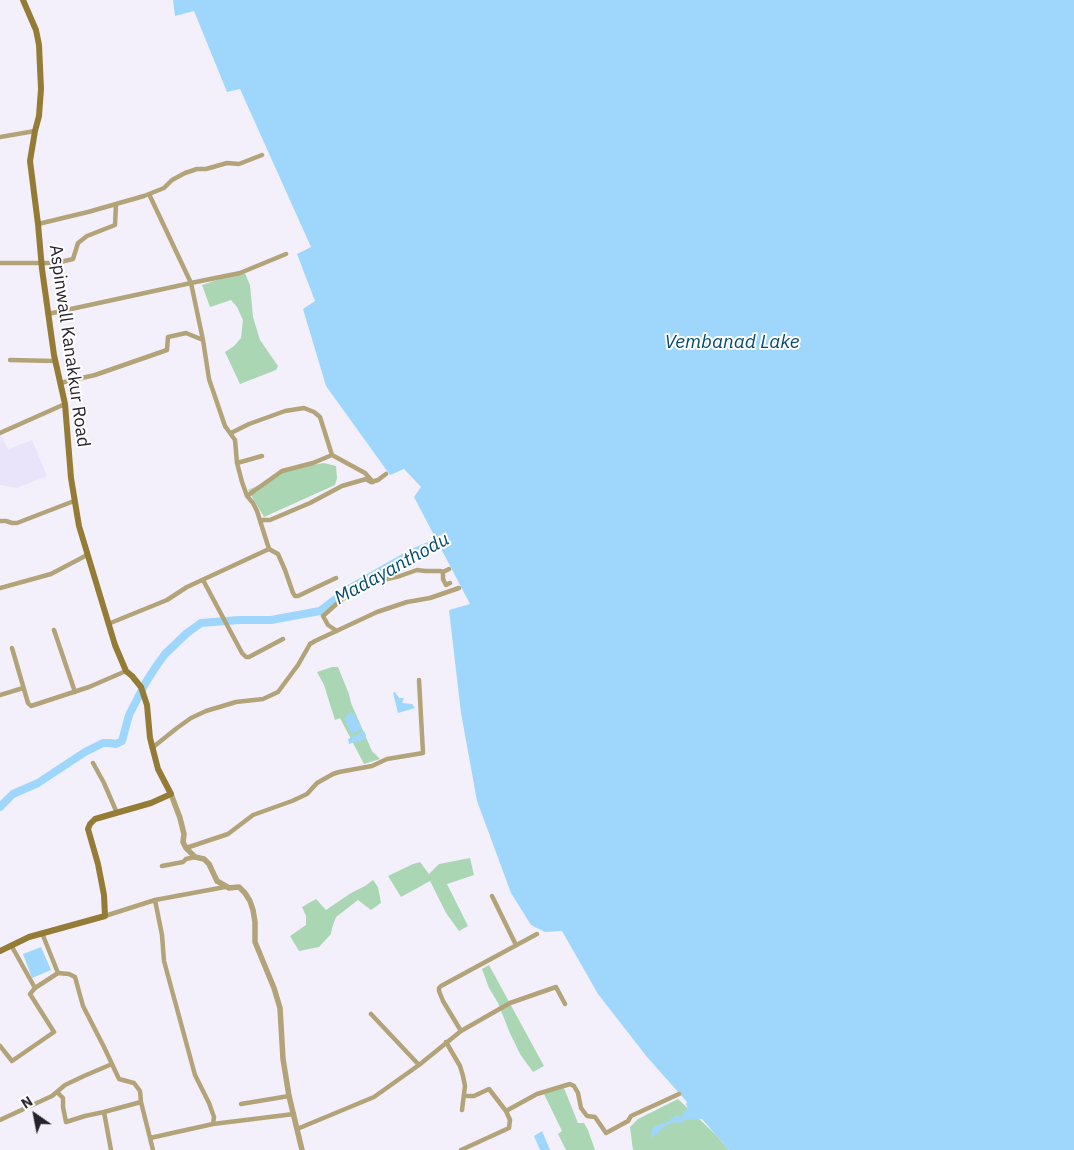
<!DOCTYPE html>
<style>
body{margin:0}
#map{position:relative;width:1074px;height:1150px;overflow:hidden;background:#f3f0fc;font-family:"IBM Plex Sans",sans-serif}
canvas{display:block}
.north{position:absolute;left:10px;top:1090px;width:50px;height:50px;-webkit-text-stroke:4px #fff;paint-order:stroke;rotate:327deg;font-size:14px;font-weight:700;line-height:20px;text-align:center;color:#26232d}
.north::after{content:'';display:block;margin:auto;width:18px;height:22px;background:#26232d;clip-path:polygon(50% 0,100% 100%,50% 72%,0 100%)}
</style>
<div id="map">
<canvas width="1074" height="1150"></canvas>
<div class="north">N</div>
</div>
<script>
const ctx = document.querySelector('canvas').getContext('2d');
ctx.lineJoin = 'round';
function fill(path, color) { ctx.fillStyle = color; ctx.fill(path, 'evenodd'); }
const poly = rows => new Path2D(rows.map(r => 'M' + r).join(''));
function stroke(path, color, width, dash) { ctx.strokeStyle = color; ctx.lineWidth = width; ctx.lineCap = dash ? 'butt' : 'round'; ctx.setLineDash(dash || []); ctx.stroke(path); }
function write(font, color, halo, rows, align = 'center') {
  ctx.font = font + ' "IBM Plex Sans",sans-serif'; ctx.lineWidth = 4; ctx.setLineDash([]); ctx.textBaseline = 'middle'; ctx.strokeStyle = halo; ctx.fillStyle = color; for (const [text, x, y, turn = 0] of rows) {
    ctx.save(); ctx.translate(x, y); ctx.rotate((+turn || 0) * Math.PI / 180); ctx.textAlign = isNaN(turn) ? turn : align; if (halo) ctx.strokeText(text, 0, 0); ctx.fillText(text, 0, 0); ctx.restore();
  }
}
fill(poly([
 [1,436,8,449,32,440,47,476,17,488,0,485,0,437]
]), '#e9e4fa');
fill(poly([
 [244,271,250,285,253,317,260,340,278,366,276,370,240,384,225,352,234,346,241,338,243,320,237,307,231,300,210,307,202,285],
 [324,463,336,466,337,478,335,485,264,517,248,490,270,480,289,469],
 [332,667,338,667,349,694,351,703,372,751,380,759,364,764,340,718,335,720,324,685,317,672],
 [470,858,474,875,447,884,468,926,459,931,446,913,430,881,401,897,388,876,413,864,420,862,429,874,439,864],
 [373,880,378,887,381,903,371,910,358,900,336,917,332,928,331,934,319,947,299,951,290,936,306,925,306,916,302,907,316,899,326,910,351,893,365,886],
 [489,965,544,1066,533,1072,520,1054,509,1031,498,1003,489,988,482,969],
 [564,1088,578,1123,584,1123,588,1130,595,1150,566,1150,558,1134,562,1131,544,1094],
 [678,1099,715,1134,729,1150,633,1150,630,1127,638,1119]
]), '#aad6b3');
fill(poly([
 [173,0,1074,0,1074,1150,729,1150,702,1119,684,1120,683,1123,675,1122,665,1126,657,1134,651,1138,652,1129,657,1125,668,1122,675,1115,677,1115,681,1117,685,1110,688,1109,686,1104,687,1102,647,1057,598,994,562,931,545,932,531,925,511,893,477,801,461,713,449,610,470,604,414,497,421,487,404,469,390,475,326,386,303,309,315,301,297,254,311,247,240,89,227,92,194,11,175,16],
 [395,692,399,698,404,698,402,703,412,704,415,708,398,713,393,693],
 [350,712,354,714,362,729,352,734,344,719],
 [364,731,366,735,366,739,349,744,348,739],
 [41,947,51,970,32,978,23,954],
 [542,1131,550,1150,540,1150,534,1136]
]), '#9fd7fc');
stroke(poly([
 [0,807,13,794,38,783,85,752,103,743,110,743,116,744,122,741,129,715,146,682,155,668,165,654,187,633,201,623,239,620,271,620,320,611,349,589,412,553,446,539]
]), '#9fd7fc', 8);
stroke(poly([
 [0,137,35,131],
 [149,194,191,283,240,273,286,254],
 [38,224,88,212,144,196,164,188,172,180,185,173,197,169,206,169,227,163,239,164,262,155],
 [0,263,56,263,73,259,78,243,87,236,115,225,116,204],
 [48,314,191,283,203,340,209,379,225,426,235,440,237,463,242,482,247,496,253,503,257,511,269,549,187,587,167,600,108,624],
 [10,360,55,361],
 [60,383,95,375,167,350,168,337,186,333,203,340],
 [0,433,65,404],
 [231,433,249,424,285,411,304,408,314,412,320,417,332,455,365,473,373,482],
 [237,463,262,456],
 [247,496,282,471,313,463,332,455],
 [260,520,270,520,310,503,342,486,366,479,371,482,378,480,386,474],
 [0,521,6,521,12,523,17,523,74,501],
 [269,549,278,554,285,570,293,593,295,596,298,596,336,578],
 [443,572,443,579,446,585,450,583],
 [203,580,242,653,246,657,249,657,283,639],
 [0,588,51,574,87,555],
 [54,630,75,692],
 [337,631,328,625,323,616,341,600,374,582,400,576,417,570,425,571,440,571,443,572,449,569],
 [12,648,28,703,31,706,89,687,126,671],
 [0,695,23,688],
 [152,748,177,728,191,718,206,711,236,702,263,699,278,692,298,665,310,644,315,641,377,612,407,602,430,598,459,588],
 [93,763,104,783,117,813],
 [186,848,228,834,253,815,292,801,307,794,317,783,333,774,339,772,372,766,387,759,423,753,419,680],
 [162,866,183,862,186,859,195,857],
 [492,896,516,945],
 [155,900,162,935,164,961,195,1075,209,1103,214,1117,213,1124],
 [105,916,155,900,225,887],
 [42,933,58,973],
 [11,945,35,988],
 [371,1014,419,1065],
 [461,1031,510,1003,556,987,565,1004],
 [446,1042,460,1066,463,1076,465,1086,462,1110],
 [0,1046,12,1061,54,1032,30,994,35,988,58,973,69,974,75,977,83,1006,104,1047,119,1079,134,1083,140,1091,141,1102],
 [57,1092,63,1098,63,1107,66,1122,85,1116,104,1112],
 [465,1096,474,1096,489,1089,506,1111],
 [241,1104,289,1096],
 [0,1120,52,1096,65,1085,84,1076,112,1064],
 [297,1129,374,1097,419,1065,461,1031,443,1001,439,991,439,988,441,986,537,934],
 [150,1138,153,1150],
 [111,1150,104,1112,141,1102,150,1138,213,1124,294,1114],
 [461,1150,509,1128,510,1120,506,1111,537,1094,570,1084,574,1086,578,1093,581,1108,587,1116,595,1117,606,1133,628,1121,631,1116,679,1094]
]), '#b3a378', 4.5);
stroke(poly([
 [171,794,180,818,184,834,183,842,186,848,195,857,204,859,209,864,217,881,229,888,239,887,245,893,250,901,253,910,255,922,255,942,274,988,280,1008,283,1059,289,1096,302,1150]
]), '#b3a378', 5.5);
stroke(poly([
 [0,951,29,937,105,916,104,895,98,864,88,829,90,824,95,819,151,803,171,794,158,769,150,738,147,705,141,687,132,676,126,671,115,645,79,526,71,478,65,404,54,355,42,269,38,224,30,161,35,131,39,116,41,89,39,45,36,30,23,0]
]), '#947c36', 6);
write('18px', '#26232d', '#fff', [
 ["Aspinwall Kanakkur Road",69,346,82]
]);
write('italic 19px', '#044b6e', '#fff', [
 ["Vembanad Lake",732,343],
 ["Madayanthodu",392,569,-29]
]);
</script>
